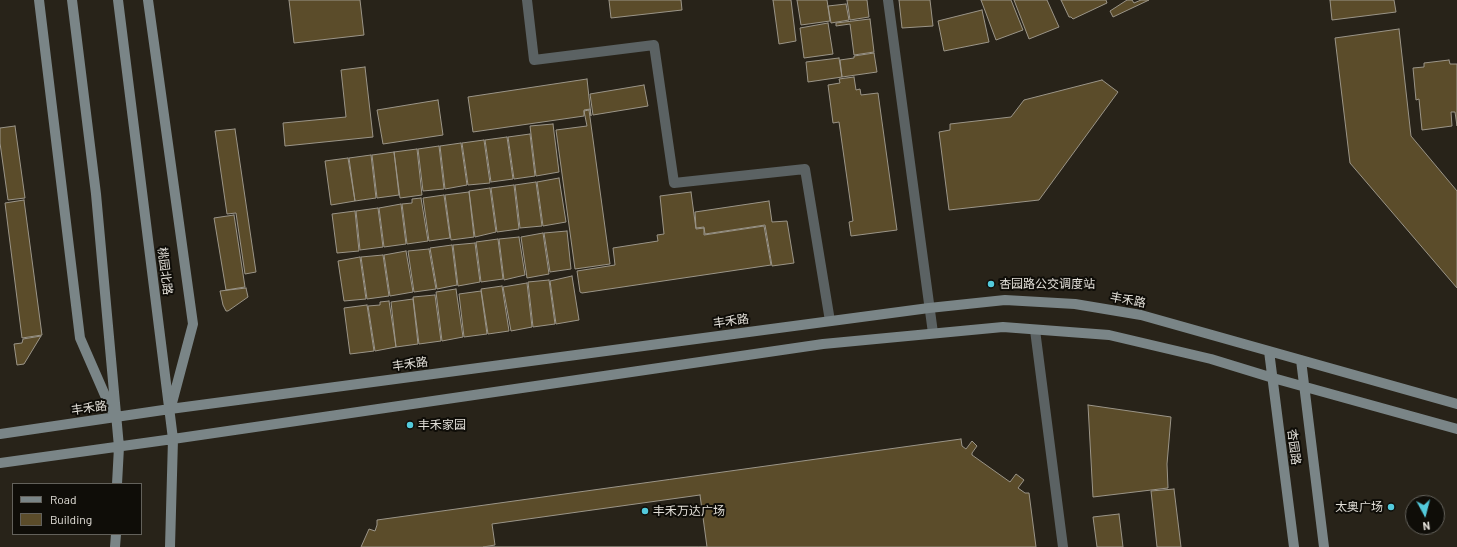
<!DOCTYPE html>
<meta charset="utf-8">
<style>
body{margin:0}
#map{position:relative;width:1457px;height:547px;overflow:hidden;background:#282319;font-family:Barlow,sans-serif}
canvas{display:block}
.legend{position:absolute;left:12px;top:483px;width:130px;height:52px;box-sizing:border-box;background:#0f0d08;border:1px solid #63615b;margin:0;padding:5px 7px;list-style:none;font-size:12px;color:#e2dfd8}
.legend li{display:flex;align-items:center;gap:8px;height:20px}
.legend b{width:20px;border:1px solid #63615b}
.north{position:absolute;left:1405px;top:495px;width:40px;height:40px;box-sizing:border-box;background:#0f0d08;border:1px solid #63615b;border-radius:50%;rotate:173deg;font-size:11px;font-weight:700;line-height:16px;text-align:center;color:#e2dfd8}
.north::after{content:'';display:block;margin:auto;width:14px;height:18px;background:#53cadc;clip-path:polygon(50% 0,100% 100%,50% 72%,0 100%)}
</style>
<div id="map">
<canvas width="1457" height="547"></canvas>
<ul class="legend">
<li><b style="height:5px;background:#7a8587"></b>Road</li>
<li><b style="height:11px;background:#5b4c2a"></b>Building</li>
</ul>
<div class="north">N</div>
</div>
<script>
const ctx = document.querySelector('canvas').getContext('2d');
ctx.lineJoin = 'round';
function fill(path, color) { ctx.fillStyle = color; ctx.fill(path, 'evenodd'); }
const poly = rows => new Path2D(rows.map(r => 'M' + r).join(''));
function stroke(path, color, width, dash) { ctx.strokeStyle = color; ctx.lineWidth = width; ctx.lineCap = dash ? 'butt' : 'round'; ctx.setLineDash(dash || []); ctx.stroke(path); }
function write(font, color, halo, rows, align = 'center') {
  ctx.font = font + ' Barlow,"Noto Sans SC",sans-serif'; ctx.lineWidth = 4; ctx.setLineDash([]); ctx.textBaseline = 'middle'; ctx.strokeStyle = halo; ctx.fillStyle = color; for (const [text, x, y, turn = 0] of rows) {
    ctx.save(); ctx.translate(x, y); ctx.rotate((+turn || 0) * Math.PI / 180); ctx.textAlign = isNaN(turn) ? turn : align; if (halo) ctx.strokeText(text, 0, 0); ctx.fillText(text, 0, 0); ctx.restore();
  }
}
const building = poly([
 [289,0,360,0,364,35,294,43,289,0],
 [609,0,681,0,682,10,611,18,609,0],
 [773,0,791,0,796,41,779,44,773,0],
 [797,0,827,0,830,21,801,25,797,0],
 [847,0,867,0,869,17,850,20,847,0],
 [899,0,930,0,933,26,902,28,899,0],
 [981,0,1011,0,1023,30,996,40,981,0],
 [1014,0,1047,0,1059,27,1029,39,1014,0],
 [1061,0,1106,0,1107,3,1073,19,1071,17,1069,17,1061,0],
 [1127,0,1132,0,1134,3,1141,0,1149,0,1113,17,1110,11,1127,0],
 [1330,0,1394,0,1396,12,1332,20,1330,0],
 [846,4,849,20,831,23,828,6,846,4],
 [982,10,989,42,944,51,938,21,982,10],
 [870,19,874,52,854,55,850,24,836,26,836,23,870,19],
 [828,23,833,54,804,58,800,28,828,23],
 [1399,29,1411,136,1457,191,1457,288,1350,163,1335,38,1399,29],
 [874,53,877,72,842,77,840,60,854,58,854,56,874,53],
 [839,58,842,77,808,82,806,62,839,58],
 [1449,60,1450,64,1457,64,1457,126,1455,112,1451,112,1452,126,1422,130,1419,99,1416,100,1413,68,1424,67,1424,63,1449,60],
 [365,67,373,137,285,146,283,123,346,117,341,70,365,67],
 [854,77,856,90,860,89,861,95,878,93,897,230,851,236,849,222,853,221,839,122,833,123,828,85,840,83,839,79,854,77],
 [587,79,591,116,590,109,584,110,584,116,473,132,468,97,587,79],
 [1102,80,1118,92,1039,200,949,210,939,132,950,130,950,124,1011,117,1024,100,1102,80],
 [644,85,648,106,593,115,590,94,644,85],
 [438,100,443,135,383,144,377,110,438,100],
 [589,110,610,264,575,269,556,130,587,126,584,111,589,110],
 [553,124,559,172,536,176,530,126,553,124],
 [15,126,25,198,8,200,0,143,0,128,15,126],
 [235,129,256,272,245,274,236,213,227,214,215,131,235,129],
 [530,134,535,176,514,179,508,137,530,134],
 [507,137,513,179,491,182,485,140,507,137],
 [484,140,490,183,468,185,462,143,484,140],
 [461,143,467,185,445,189,440,146,461,143],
 [439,146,444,189,423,191,418,149,439,146],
 [417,149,422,195,400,198,394,152,417,149],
 [394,152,399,195,377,198,372,155,394,152],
 [371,155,376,198,355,201,349,158,371,155],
 [348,158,355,201,331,205,325,161,348,158],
 [559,178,566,222,543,226,537,182,559,178],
 [536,182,542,226,520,228,515,185,536,182],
 [514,185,519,229,497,232,491,188,514,185],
 [490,188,496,232,475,237,469,191,490,188],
 [469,192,474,237,451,240,445,195,469,192],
 [691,192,696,229,704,228,704,235,764,226,771,265,582,293,580,292,577,271,615,265,613,248,658,241,657,235,664,234,660,196,691,192],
 [444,195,450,238,429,241,423,198,444,195],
 [421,198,428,241,407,244,402,204,412,203,412,199,421,198],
 [24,200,42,335,22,338,5,203,24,200],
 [769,201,772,222,787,221,794,263,772,266,765,225,705,234,704,227,696,228,695,212,769,201],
 [401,204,406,244,384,247,379,208,401,204],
 [378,208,383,247,360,250,356,211,378,208],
 [355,211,359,251,337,253,332,214,355,211],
 [234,215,245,287,226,290,214,218,234,215],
 [567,231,571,269,550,272,544,233,567,231],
 [543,233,549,274,527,278,521,237,543,233],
 [519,237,525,275,504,280,499,239,519,237],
 [498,239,503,279,481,282,476,242,498,239],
 [475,243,480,282,458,286,453,245,475,243],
 [452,245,457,285,437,289,430,248,452,245],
 [429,249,436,289,414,292,408,251,429,249],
 [406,251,413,292,390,296,384,255,406,251],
 [383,255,389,296,367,299,361,257,383,255],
 [360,257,366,299,344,301,338,261,360,257],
 [572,276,579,320,556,324,550,281,572,276],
 [549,280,555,324,533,327,528,282,549,280],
 [527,283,532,327,511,331,503,287,527,283],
 [502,286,509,331,488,334,481,289,502,286],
 [246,288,248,297,228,311,226,311,223,305,220,291,246,288],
 [456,289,463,337,442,341,436,292,456,289],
 [481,291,487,334,464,337,459,294,481,291],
 [435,295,441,341,419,344,413,297,435,295],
 [413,299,418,344,396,347,391,302,413,299],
 [389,301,396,347,375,351,368,306,380,305,380,302,389,301],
 [367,305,374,351,350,354,344,308,367,305],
 [41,336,24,364,17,365,14,344,22,343,23,339,41,336],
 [1088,405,1171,417,1167,464,1168,488,1093,497,1088,405],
 [961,439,962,446,966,449,972,441,977,446,972,453,972,455,1010,482,1016,474,1024,480,1018,488,1025,493,1029,493,1036,547,361,547,369,529,375,531,377,525,377,520,961,439],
 [1174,489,1181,547,1157,547,1151,491,1174,489],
 [700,495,707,547,483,547,495,545,492,524,700,495],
 [1119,514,1123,547,1097,547,1093,517,1119,514]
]);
fill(building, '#5b4c2a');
stroke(building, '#9b9588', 1);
stroke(poly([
 [527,0,534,60,654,45,674,183,805,169,830,321],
 [888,0,933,333],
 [1035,330,1063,547]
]), '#5b6263', 10);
stroke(poly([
 [39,0,80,338,111,409],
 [72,0,96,194,119,447,117,484],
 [118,0,173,439,170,547],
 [148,0,193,324,172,403],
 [1269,351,1294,547],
 [1301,360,1324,547],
 [0,434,170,409,929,308,1005,300,1075,304,1141,315,1457,404],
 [0,463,173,439,823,344,1003,327,1109,335,1211,359,1273,378,1457,429],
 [115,547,116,534]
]), '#7a8587', 10);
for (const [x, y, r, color] of [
 [991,284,4,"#53cadc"],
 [410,425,4,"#53cadc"],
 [1391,507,4,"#53cadc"],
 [645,511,4,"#53cadc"]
]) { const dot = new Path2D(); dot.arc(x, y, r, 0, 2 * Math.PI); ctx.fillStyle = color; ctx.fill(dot); stroke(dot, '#0f0d08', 1.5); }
write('12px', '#e2dfd8', '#0f0d08', [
 ["桃园北路",165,271,83],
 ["丰禾路",1128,300,11],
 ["丰禾路",731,321,-8],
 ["丰禾路",410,364,-8],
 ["丰禾路",89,408,-8],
 ["杏园路",1294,447,83]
]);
write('12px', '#e2dfd8', '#0f0d08', [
 ["杏园路公交调度站",999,284],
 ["丰禾家园",418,425],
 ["太奥广场",1383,507,"right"],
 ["丰禾万达广场",653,511]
], 'left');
</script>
